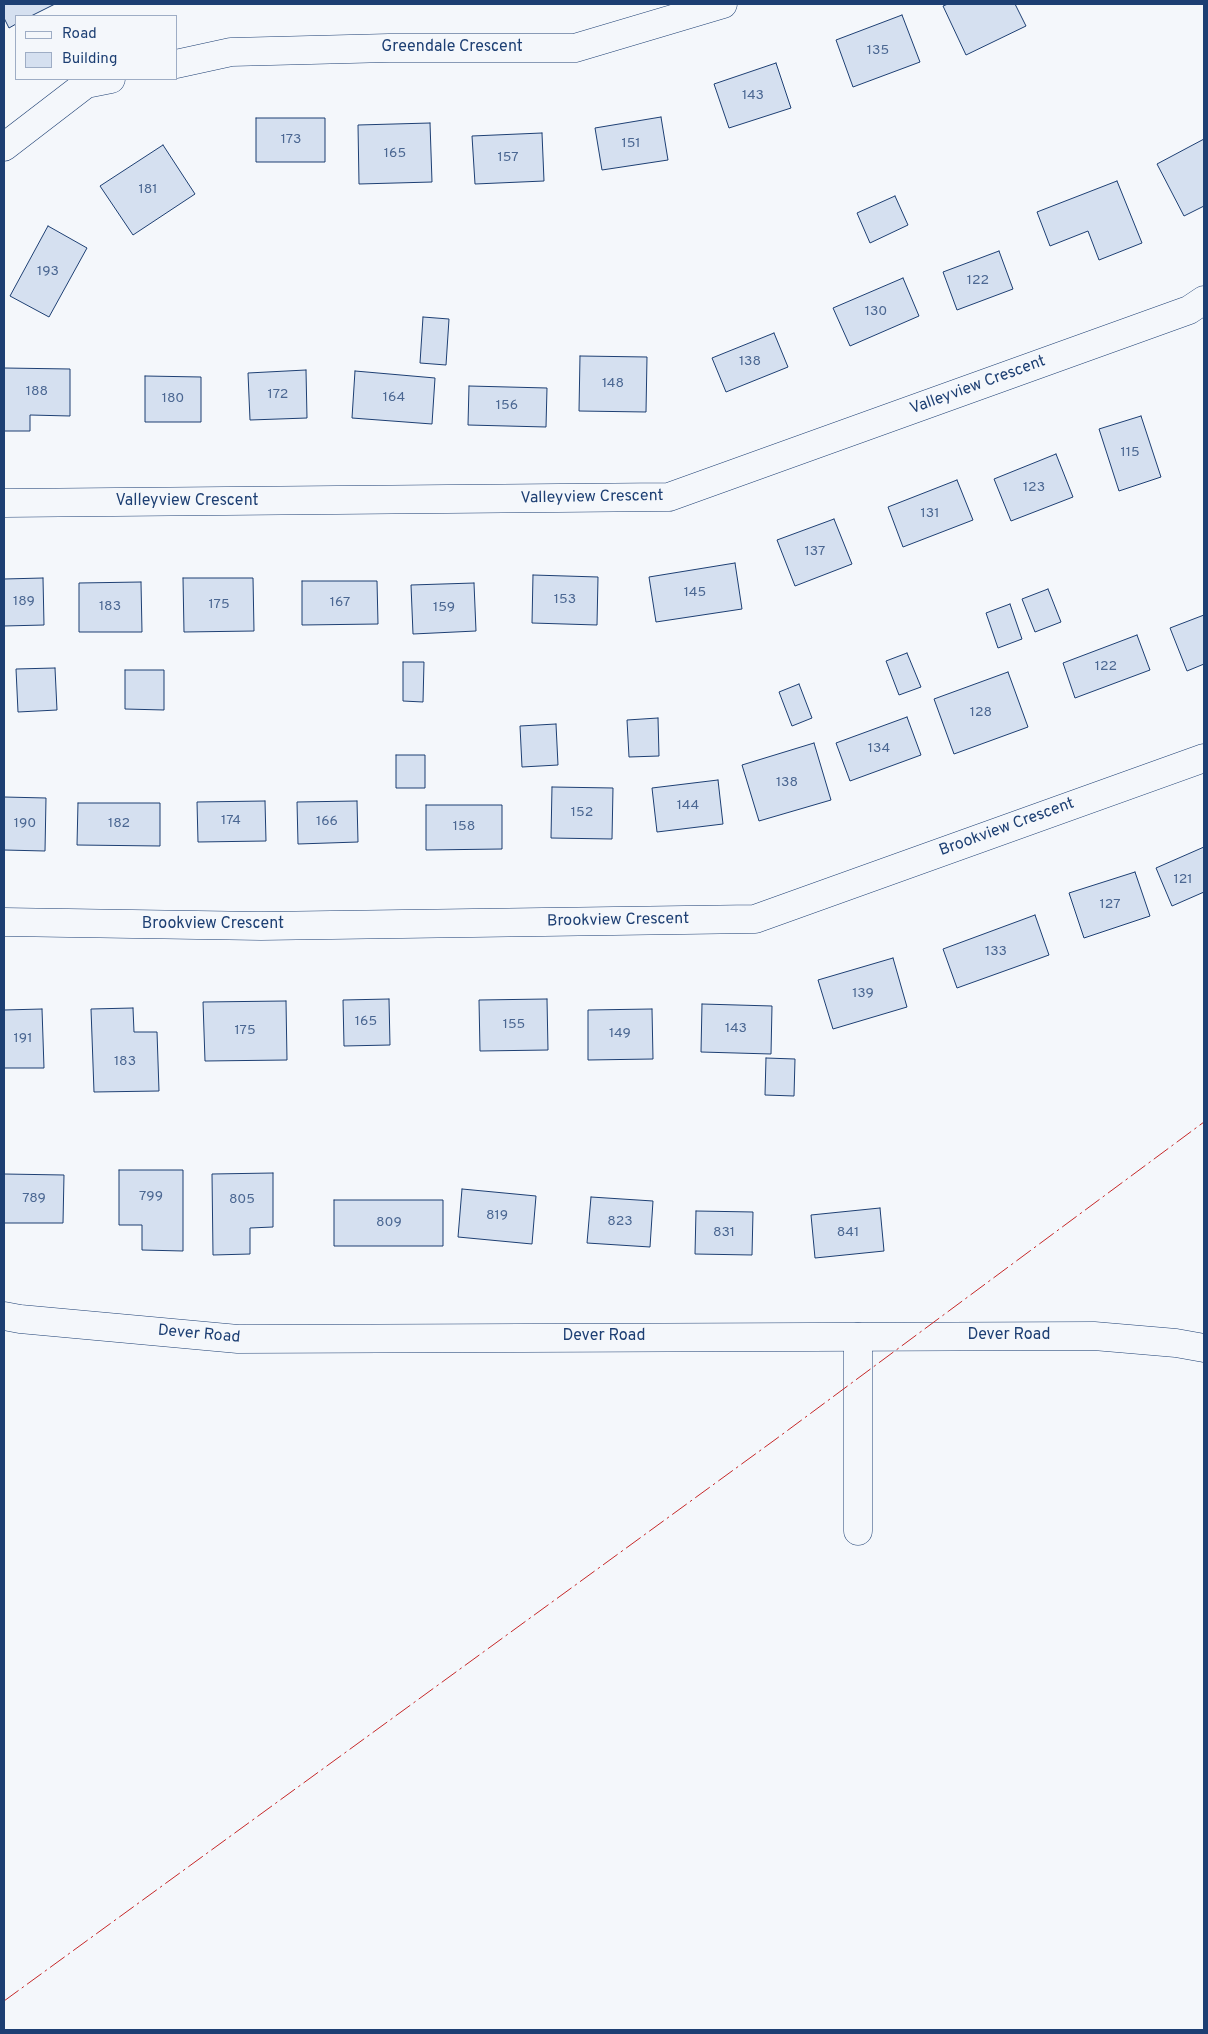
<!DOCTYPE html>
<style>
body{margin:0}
#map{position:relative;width:1208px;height:2034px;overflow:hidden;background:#f4f7fb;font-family:Overpass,sans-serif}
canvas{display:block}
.frame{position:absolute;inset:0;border:5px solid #1d3f73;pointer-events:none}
.legend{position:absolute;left:15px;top:15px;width:162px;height:65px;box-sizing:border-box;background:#f4f7fb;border:1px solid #9eadc5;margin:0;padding:6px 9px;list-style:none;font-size:15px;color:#1d3f73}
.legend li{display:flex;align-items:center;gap:10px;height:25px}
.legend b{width:25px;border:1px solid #9eadc5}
</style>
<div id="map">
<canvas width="1208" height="2034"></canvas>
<div class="frame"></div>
<ul class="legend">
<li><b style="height:6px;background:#f4f7fb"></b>Road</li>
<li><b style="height:14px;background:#d5e0f0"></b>Building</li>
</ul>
</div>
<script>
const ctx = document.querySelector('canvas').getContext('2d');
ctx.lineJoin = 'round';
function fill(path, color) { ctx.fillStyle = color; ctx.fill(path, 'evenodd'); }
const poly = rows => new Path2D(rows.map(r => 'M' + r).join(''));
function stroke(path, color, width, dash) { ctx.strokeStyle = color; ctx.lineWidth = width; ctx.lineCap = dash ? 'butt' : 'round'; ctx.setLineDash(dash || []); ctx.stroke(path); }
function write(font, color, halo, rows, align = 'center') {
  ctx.font = font + ' Overpass,sans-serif'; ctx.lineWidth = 4; ctx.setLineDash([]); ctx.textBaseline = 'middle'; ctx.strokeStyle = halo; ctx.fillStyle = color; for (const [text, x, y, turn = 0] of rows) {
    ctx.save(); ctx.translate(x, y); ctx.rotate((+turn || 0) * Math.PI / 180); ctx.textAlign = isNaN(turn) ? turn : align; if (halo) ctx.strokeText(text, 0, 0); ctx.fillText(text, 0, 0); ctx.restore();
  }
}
const building = poly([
 [4,4,55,4,31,16,16,16,16,24,9,28,4,18,4,4],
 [948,4,1015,4,1026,26,966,55,943,6,948,4],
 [902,15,920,62,853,87,836,40,902,15],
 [776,63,791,108,729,128,714,84,776,63],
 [661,117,668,160,602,170,595,128,661,117],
 [256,118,325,118,325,162,256,162,256,118],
 [430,123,432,182,359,184,358,125,430,123],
 [542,133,544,181,475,184,472,136,542,133],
 [1204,139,1204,206,1184,216,1157,164,1204,139],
 [163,145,195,194,133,235,100,186,163,145],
 [1117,181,1142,243,1099,260,1088,231,1050,246,1037,212,1117,181],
 [895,196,908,225,870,243,857,213,895,196],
 [48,226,87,248,49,317,10,296,48,226],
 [999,251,1013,289,957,310,943,272,999,251],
 [903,278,919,316,850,346,833,308,903,278],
 [423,317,449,319,446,365,420,363,423,317],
 [774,333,788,367,726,392,712,358,774,333],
 [580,356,647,357,646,412,579,411,580,356],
 [4,368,70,369,70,416,30,415,30,431,4,431,4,368],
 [306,370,307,418,250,420,248,373,306,370],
 [355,371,435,378,432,424,352,418,355,371],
 [145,376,201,377,201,422,145,422,145,376],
 [469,386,547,388,546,427,468,425,469,386],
 [1141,416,1161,477,1119,491,1099,429,1141,416],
 [1056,454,1073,497,1011,521,994,479,1056,454],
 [957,480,973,520,903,547,888,507,957,480],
 [834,519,852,564,795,586,777,540,834,519],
 [735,563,742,609,656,622,649,577,735,563],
 [533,575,598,577,597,625,532,623,533,575],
 [43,578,44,625,4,626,4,579,43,578],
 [183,578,253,578,254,631,184,632,183,578],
 [302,581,377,581,378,624,302,625,302,581],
 [141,582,142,632,79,632,79,583,141,582],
 [474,583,476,631,413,634,411,585,474,583],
 [1048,589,1061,622,1035,632,1022,599,1048,589],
 [1010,604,1022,639,998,648,986,613,1010,604],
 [1204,615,1204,664,1187,671,1170,628,1204,615],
 [1137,635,1150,670,1075,698,1063,663,1137,635],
 [907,653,921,687,899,695,886,661,907,653],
 [403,662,424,662,423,702,403,701,403,662],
 [55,668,57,710,18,712,16,669,55,668],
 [125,670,164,670,164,710,125,709,125,670],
 [1008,672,1028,727,954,754,934,699,1008,672],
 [799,684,812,718,792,726,779,692,799,684],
 [907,717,921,755,850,781,836,743,907,717],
 [658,718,659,756,629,757,627,720,658,718],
 [556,724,558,765,522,767,520,726,556,724],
 [814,743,831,800,759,821,742,765,814,743],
 [396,755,425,755,425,788,396,788,396,755],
 [718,780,723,824,657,832,652,788,718,780],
 [552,787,613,788,612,839,551,838,552,787],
 [4,797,46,798,45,851,4,850,4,797],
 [265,801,266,841,198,842,197,802,265,801],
 [357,801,358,842,298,844,297,802,357,801],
 [78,803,160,803,160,846,77,845,78,803],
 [426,805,502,805,502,849,426,850,426,805],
 [1204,847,1204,892,1172,906,1156,868,1204,847],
 [1135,872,1150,916,1084,938,1069,893,1135,872],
 [1035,915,1049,955,957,988,943,949,1035,915],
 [893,958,907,1007,833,1029,818,980,893,958],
 [389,999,390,1045,344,1046,343,1000,389,999],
 [547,999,548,1050,480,1051,479,1000,547,999],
 [286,1001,287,1060,205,1061,203,1002,286,1001],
 [702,1004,772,1006,771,1054,701,1052,702,1004],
 [133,1008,134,1032,157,1032,159,1091,94,1092,91,1009,133,1008],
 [42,1009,44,1068,4,1068,4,1010,42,1009],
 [652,1009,653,1059,588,1060,588,1010,652,1009],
 [766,1058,795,1059,794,1096,765,1095,766,1058],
 [119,1170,183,1170,183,1251,142,1250,142,1225,119,1225,119,1170],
 [273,1173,273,1227,250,1228,250,1254,213,1255,212,1174,273,1173],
 [4,1174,64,1175,63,1223,4,1223,4,1174],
 [462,1189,536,1196,532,1244,458,1237,462,1189],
 [591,1197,653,1201,650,1247,587,1243,591,1197],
 [334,1200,443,1200,443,1246,334,1246,334,1200],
 [880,1208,884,1251,815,1258,811,1215,880,1208],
 [696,1211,753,1212,752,1255,695,1254,696,1211]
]);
fill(building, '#d5e0f0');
stroke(building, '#1d3f73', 1);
const minor = poly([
 [176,64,231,52,389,48,575,48,723,4],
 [4,147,86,84,111,79],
 [4,503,669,497,1189,310,1204,300],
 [4,922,261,926,755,919,1204,758],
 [858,1337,858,1531]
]);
const major = poly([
 [4,1316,20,1319,238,1339,1094,1336,1176,1343,1204,1348]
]);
stroke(minor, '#1d3f73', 29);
stroke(major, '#1d3f73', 29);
stroke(minor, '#f4f7fb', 28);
stroke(major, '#f4f7fb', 28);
stroke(poly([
 [4,2001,776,1439,1204,1122]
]), '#c62828', 1, [18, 4, 2.5, 4]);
write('14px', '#4b6792', null, [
 ["135",878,51],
 ["143",753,96],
 ["173",291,140],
 ["151",631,144],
 ["165",395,154],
 ["157",508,158],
 ["181",148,190],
 ["193",48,272],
 ["122",978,281],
 ["130",876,312],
 ["138",750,362],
 ["148",613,384],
 ["188",37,392],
 ["172",278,395],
 ["164",394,398],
 ["180",173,399],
 ["156",507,406],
 ["115",1130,453],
 ["123",1034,488],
 ["131",930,514],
 ["137",815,552],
 ["145",695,593],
 ["153",565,600],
 ["189",24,602],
 ["167",340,603],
 ["175",219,605],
 ["183",110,607],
 ["159",444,608],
 ["122",1106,667],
 ["128",981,713],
 ["134",879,749],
 ["138",787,783],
 ["144",688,806],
 ["152",582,813],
 ["174",231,821],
 ["166",327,822],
 ["190",25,824],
 ["182",119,824],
 ["158",464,827],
 ["121",1183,880],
 ["127",1110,905],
 ["133",996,952],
 ["139",863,994],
 ["165",366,1022],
 ["155",514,1025],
 ["143",736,1029],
 ["175",245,1031],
 ["149",620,1034],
 ["191",23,1039],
 ["183",125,1062],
 ["799",151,1197],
 ["789",34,1199],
 ["805",242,1200],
 ["819",497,1216],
 ["823",620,1222],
 ["809",389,1223],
 ["831",724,1233],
 ["841",848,1233]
]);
write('16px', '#1d3f73', '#f4f7fb', [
 ["Greendale Crescent",452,48],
 ["Valleyview Crescent",978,386,-20],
 ["Valleyview Crescent",592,498,-1],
 ["Valleyview Crescent",187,502],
 ["Brookview Crescent",1007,828,-20],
 ["Brookview Crescent",618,921,-1],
 ["Brookview Crescent",213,925],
 ["Dever Road",199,1335,5],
 ["Dever Road",1009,1336],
 ["Dever Road",604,1337]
]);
</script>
